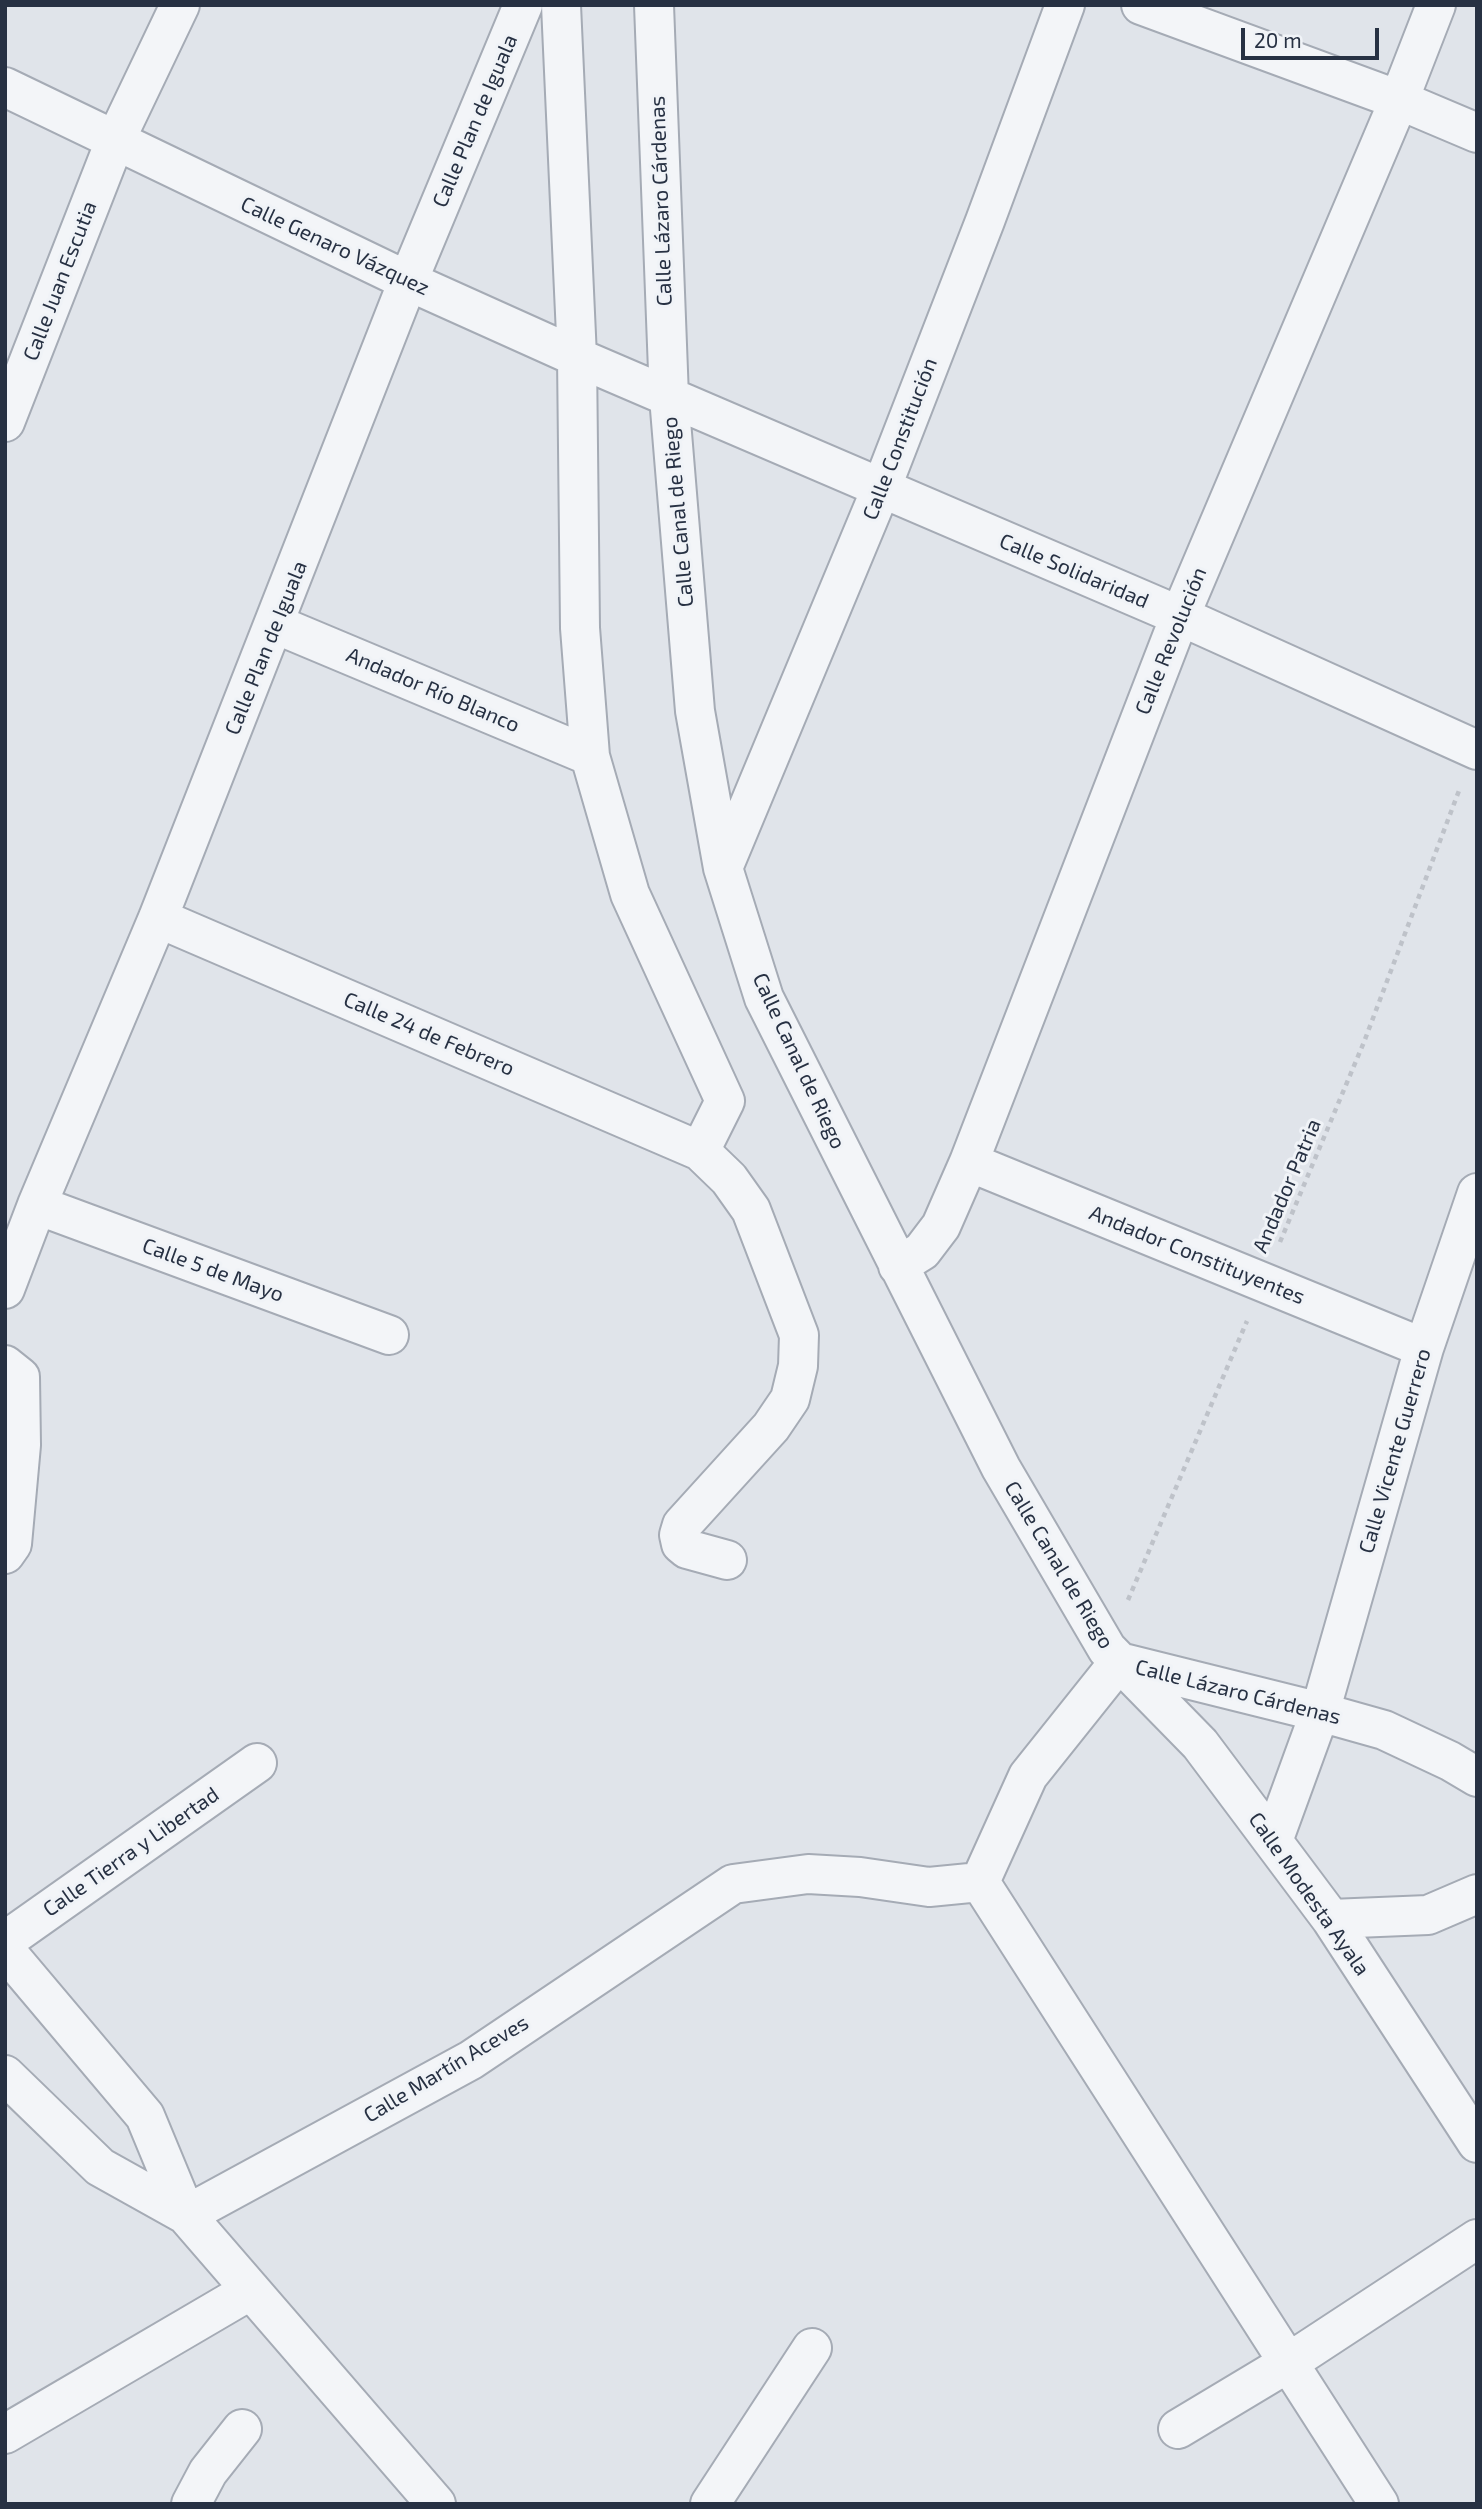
<!DOCTYPE html>
<meta charset="utf-8">
<style>
body{margin:0}
#map{position:relative;width:1482px;height:2509px;overflow:hidden;background:#e0e4ea;font-family:"Exo 2",sans-serif}
canvas{display:block}
.frame{position:absolute;inset:0;border:7px solid #273143;pointer-events:none}
.scale{position:absolute;left:1241px;top:28px;width:138px;height:32px;box-sizing:border-box;border:4px solid #273143;border-top:0;padding-left:9px;font-size:21px;line-height:24px;white-space:nowrap;color:#273143;-webkit-text-stroke:5px #f0f3f7;paint-order:stroke}
</style>
<div id="map">
<canvas width="1482" height="2509"></canvas>
<div class="frame"></div>
<div class="scale">20 m</div>
</div>
<script>
const ctx = document.querySelector('canvas').getContext('2d');
ctx.lineJoin = 'round';
const poly = rows => new Path2D(rows.map(r => 'M' + r).join(''));
function stroke(path, color, width, dash) { ctx.strokeStyle = color; ctx.lineWidth = width; ctx.lineCap = dash ? 'butt' : 'round'; ctx.setLineDash(dash || []); ctx.stroke(path); }
function write(font, color, halo, rows, align = 'center') {
  ctx.font = font + ' "Exo 2",sans-serif'; ctx.lineWidth = 6; ctx.setLineDash([]); ctx.textBaseline = 'middle'; ctx.strokeStyle = halo; ctx.fillStyle = color; for (const [text, x, y, turn = 0] of rows) {
    ctx.save(); ctx.translate(x, y); ctx.rotate((+turn || 0) * Math.PI / 180); ctx.textAlign = isNaN(turn) ? turn : align; if (halo) ctx.strokeText(text, 0, 0); ctx.fillText(text, 0, 0); ctx.restore();
  }
}
const minor = poly([
 [561,5,577,357,580,628,590,756,630,894,725,1101,700,1151],
 [654,5,669,397,695,711,723,868,764,998,1001,1468,1107,1649,1200,1744,1331,1919,1477,2143],
 [1141,5,1399,100,1477,133],
 [5,87,408,281,588,362,1180,616,1477,750],
 [5,422,115,141,180,5],
 [275,624,590,756],
 [723,868,881,489,985,221,1065,5],
 [158,918,700,1151,729,1179,751,1210,799,1335,798,1366,790,1399,771,1427,682,1525,679,1535,681,1544,687,1549,727,1560],
 [969,1162,1424,1348],
 [37,1205,389,1335],
 [898,1266,922,1251,941,1226,969,1162,1180,616,1399,100,1436,5],
 [5,1289,37,1205,158,918,408,281,523,5],
 [5,1365,20,1377,21,1445,12,1544,5,1554],
 [1119,1662,1320,1712,1384,1730,1450,1761,1477,1777],
 [1273,1841,1320,1712,1424,1348,1477,1193],
 [980,1882,1379,2504],
 [1331,1919,1428,1915,1477,1894],
 [5,1941,257,1763],
 [5,1950,145,2116,186,2215],
 [5,2075,100,2167,186,2215,436,2504],
 [186,2215,471,2060,733,1884,808,1874,860,1877,929,1887,980,1882,1028,1776,1119,1662],
 [1178,2429,1288,2363,1477,2239],
 [5,2434,251,2290],
 [191,2504,208,2472,242,2429],
 [710,2504,812,2348]
]);
stroke(minor, '#a5abb5', 42);
stroke(poly([
 [1280,1242,1364,1042,1460,788],
 [1128,1600,1247,1321]
]), '#bec2c9', 4.5, [5, 5]);
stroke(minor, '#f3f5f8', 38);
write('21px', '#273143', '#f0f3f7', [
 ["Calle Plan de Iguala",475,121,-67],
 ["Calle Lázaro Cárdenas",661,201,-92],
 ["Calle Genaro Vázquez",335,246,25],
 ["Calle Juan Escutia",60,281,-69],
 ["Calle Constitución",900,439,-69],
 ["Calle Canal de Riego",678,512,-95],
 ["Calle Solidaridad",1074,571,23],
 ["Calle Revolución",1171,641,-68],
 ["Calle Plan de Iguala",266,648,-68],
 ["Andador Río Blanco",433,690,23],
 ["Calle 24 de Febrero",429,1034,23],
 ["Calle Canal de Riego",799,1061,65],
 ["Andador Patria",1287,1186,-67],
 ["Andador Constituyentes",1197,1255,22],
 ["Calle 5 de Mayo",213,1270,20],
 ["Calle Vicente Guerrero",1395,1451,-74],
 ["Calle Canal de Riego",1059,1565,59],
 ["Calle Lázaro Cárdenas",1238,1692,14],
 ["Calle Tierra y Libertad",131,1852,-35],
 ["Calle Modesta Ayala",1309,1894,55],
 ["Calle Martín Aceves",446,2069,-31]
]);
</script>
